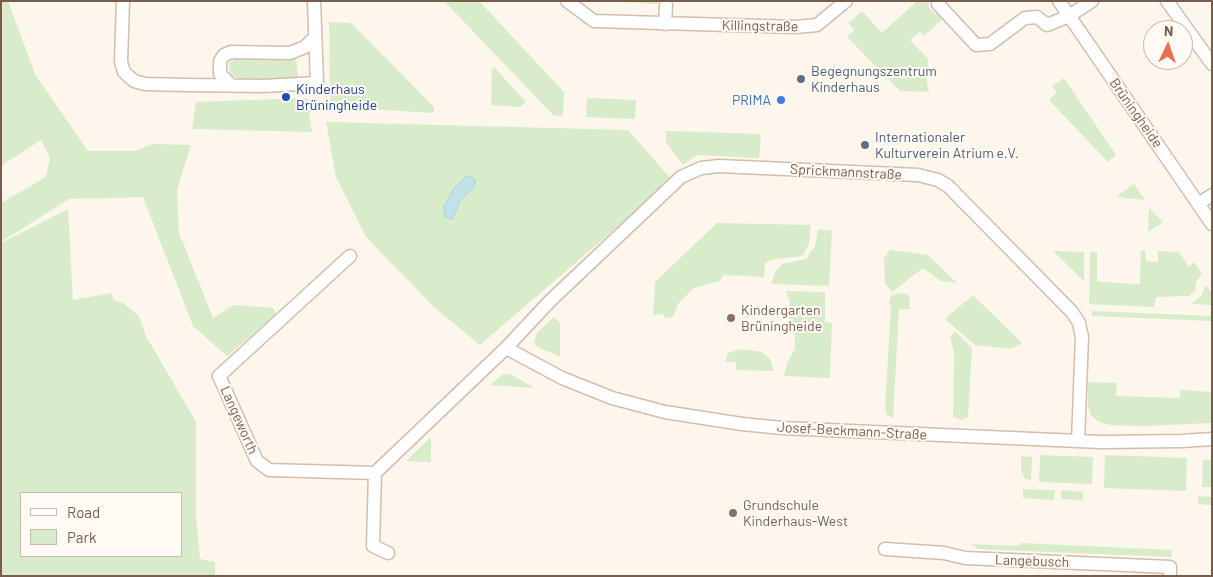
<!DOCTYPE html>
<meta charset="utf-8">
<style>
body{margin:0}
#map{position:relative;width:1213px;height:577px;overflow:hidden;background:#fdf6ec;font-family:Barlow,sans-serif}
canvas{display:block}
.frame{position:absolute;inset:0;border:2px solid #7a5c4d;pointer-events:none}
.legend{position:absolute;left:20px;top:492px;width:162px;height:65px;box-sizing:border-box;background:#fffaf3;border:1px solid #cabbb1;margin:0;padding:6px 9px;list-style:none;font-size:15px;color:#7a5c4d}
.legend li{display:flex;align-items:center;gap:10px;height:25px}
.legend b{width:25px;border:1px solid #cabbb1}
.north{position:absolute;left:1143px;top:20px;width:50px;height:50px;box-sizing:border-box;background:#fffaf3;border:1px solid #cabbb1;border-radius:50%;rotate:3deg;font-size:14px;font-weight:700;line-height:20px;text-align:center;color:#7a5c4d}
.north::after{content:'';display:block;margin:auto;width:18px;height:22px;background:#e76f51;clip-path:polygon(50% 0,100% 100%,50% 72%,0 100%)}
</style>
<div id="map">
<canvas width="1213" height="577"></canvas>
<div class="frame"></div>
<ul class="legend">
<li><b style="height:6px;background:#fff"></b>Road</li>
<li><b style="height:14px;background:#d8ecc9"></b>Park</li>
</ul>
<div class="north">N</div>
</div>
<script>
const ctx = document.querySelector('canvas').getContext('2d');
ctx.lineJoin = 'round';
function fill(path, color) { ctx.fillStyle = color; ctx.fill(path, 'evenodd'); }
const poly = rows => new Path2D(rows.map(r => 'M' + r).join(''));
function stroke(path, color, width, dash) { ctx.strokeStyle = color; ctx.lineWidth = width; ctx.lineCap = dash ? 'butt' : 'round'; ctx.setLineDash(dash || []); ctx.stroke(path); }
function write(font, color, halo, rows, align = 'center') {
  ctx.font = font + ' Barlow,sans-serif'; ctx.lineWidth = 4; ctx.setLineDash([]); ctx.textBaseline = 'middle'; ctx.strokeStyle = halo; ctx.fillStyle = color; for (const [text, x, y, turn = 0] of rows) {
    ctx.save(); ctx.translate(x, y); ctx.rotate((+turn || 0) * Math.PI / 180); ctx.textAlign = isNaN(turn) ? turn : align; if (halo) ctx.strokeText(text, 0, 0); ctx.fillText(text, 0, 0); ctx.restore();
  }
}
fill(poly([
 [1,1,8,1,35,74,88,151,135,151,153,144,191,145,177,190,179,233,213,318,234,305,273,308,277,314,227,356,193,326,143,197,69,199,1,242,1,203,46,177,50,158,41,140,1,166],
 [444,1,479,1,564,92,563,116,553,115],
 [607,1,658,1,658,4],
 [917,1,929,1,929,7,935,14,941,14,945,17,924,36,920,32,910,40,928,59,927,83,929,92,900,91,847,37,854,30,848,23,862,11,882,33],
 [329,22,351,23,434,107,434,113,330,107],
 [238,58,296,58,298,76,296,79,243,81,232,75,229,71,230,62],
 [494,67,526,102,520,107,491,105,492,71],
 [1064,78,1116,155,1108,162,1049,100,1057,92,1052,86],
 [307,98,312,132,192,129,196,102],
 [587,98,636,100,635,119,586,117],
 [326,122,628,130,672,180,480,345,434,307,366,237,336,177],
 [666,131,761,134,759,158,697,155,683,165,666,142],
 [1134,184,1145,200,1116,197],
 [1149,208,1163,222,1148,232],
 [68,209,73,300,111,293,114,300,123,303,139,316,146,336,196,422,196,517,200,559,215,562,215,576,1,576,1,243],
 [21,493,181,493,181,556,21,556],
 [717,223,811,225,809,243,804,254,798,257,773,259,765,263,764,277,723,275,720,281,694,288,678,304,673,317,665,318,663,314,653,315,655,282],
 [818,229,832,231,829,286,771,284,775,272,782,264,806,259,815,246],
 [890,250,928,255,957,283,941,281,923,268,892,292,885,284,884,258],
 [1141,250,1145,251,1146,261,1158,262,1158,251,1179,252,1189,267,1194,262,1202,274,1197,280,1195,291,1189,296,1156,297,1154,307,1089,304,1090,252,1097,252,1097,282,1140,284],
 [1053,251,1084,252,1084,281],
 [1206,285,1212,293,1212,305,1191,304,1201,297],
 [786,291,825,292,825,322,832,323,830,378,784,376,787,363,795,349,795,333,788,316,790,304],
 [903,293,909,295,910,309,899,309,893,418,887,415,885,408,891,308,889,301,892,295],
 [973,295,1022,343,1011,349,975,345,945,319],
 [1092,311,1212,316,1212,321,1092,316],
 [554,317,560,323,560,357,536,346,534,342,537,333],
 [955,331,972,348,968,417,961,420,953,417,954,352,950,337],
 [741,349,761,352,770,359,774,371,736,370,736,362,725,362,728,353],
 [503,374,512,375,535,388,490,385],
 [1088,382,1117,383,1116,396,1180,398,1180,390,1212,392,1212,423,1142,426,1111,425,1099,422,1091,415,1088,406],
 [431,437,431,462,406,461],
 [1040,455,1093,457,1092,484,1039,482],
 [1105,455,1187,458,1186,491,1104,488],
 [1021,456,1032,457,1031,480,1025,479,1021,470],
 [1203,460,1212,460,1212,487,1202,487],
 [1023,489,1055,490,1054,500,1023,498],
 [1061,490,1083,492,1083,500,1061,499],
 [1198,496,1212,497,1212,505,1198,504],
 [1021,543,1172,550,1171,557,978,549,970,544,1018,546]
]), '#d8ecc9');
const water = poly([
 [467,176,471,177,476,181,473,188,461,199,452,219,445,217,444,206,455,187,467,176]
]);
fill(water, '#bfe3e8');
stroke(water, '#a5d3da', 1);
const street = poly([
 [123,1,121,62,124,72,134,81,145,84,186,85,264,86,317,83,314,1],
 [567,1,594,21,796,27,817,25,846,1],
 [1059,1,1212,224],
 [1167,1,1212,64],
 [938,4,976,45,990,44,1025,18,1037,17,1047,25,1069,16,1092,1],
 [665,24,666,5],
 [231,85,220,74,220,61,224,55,231,52,290,53,305,47,314,38],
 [1198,204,1212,195],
 [350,256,219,376,257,461,269,470,375,473,506,348,550,301,681,177,701,168,719,166,918,175,938,180,948,186,1072,312,1079,323,1082,337,1078,441],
 [506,348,562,378,612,398,665,412,742,424,782,428,1101,442,1182,441,1212,439],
 [375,473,373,546,388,553],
 [885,549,944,553,965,558,1170,567,1170,576]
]);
stroke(street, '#d1beb0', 15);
stroke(street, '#fff', 12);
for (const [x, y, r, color] of [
 [801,79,5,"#5c6f8a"],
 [286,97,5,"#1a4fb4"],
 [781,100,5,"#3f7fe0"],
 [865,145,5,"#5c6f8a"],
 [731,318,5,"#8d6e63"],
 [733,513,5,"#8d6e63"]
]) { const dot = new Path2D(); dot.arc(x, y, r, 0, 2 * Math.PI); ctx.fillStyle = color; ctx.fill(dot); stroke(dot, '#fffaf3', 2); }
write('14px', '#7a5c4d', '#fffaf3', [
 ["Killingstraße",760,26,1],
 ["Brüningheide",1136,113,55],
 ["Sprickmannstraße",846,172,3],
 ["Langeworth",239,420,66],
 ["Josef-Beckmann-Straße",852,431,3],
 ["Langebusch",1032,561,2]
]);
write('14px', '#4e5e75', '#fffaf3', [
 ["Begegnungszentrum",811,71],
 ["Kinderhaus",811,87],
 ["Internationaler",875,137],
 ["Kulturverein Atrium e.V.",875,153]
], 'left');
write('14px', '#164399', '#fffaf3', [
 ["Kinderhaus",296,89],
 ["Brüningheide",296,105]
], 'left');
write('14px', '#366cbe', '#fffaf3', [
 ["PRIMA",771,100]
], 'right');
write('14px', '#785e54', '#fffaf3', [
 ["Kindergarten",741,310],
 ["Brüningheide",741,326],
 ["Grundschule",743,505],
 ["Kinderhaus-West",743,521]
], 'left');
</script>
